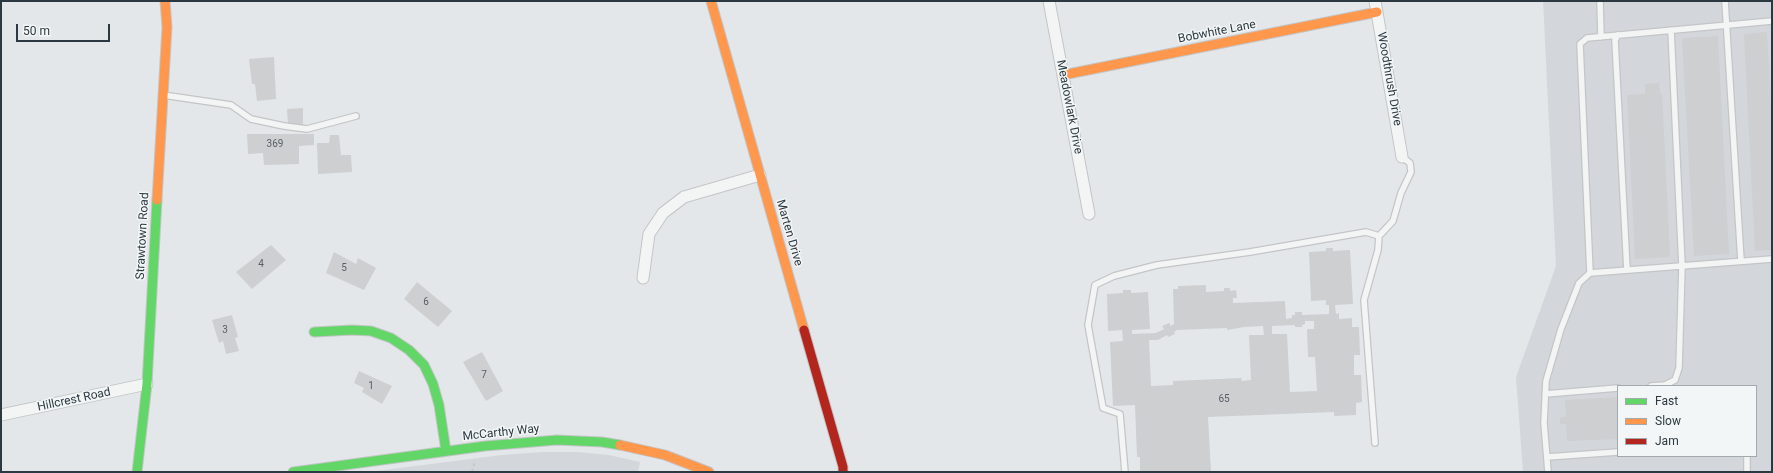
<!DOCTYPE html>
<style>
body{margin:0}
#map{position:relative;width:1773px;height:473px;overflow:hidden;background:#e4e7e9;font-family:Roboto,sans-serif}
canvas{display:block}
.frame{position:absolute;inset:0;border:2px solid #2d3940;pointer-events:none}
.legend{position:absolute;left:1617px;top:385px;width:140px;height:72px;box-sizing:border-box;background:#f2f6f7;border:1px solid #a3aaae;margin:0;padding:5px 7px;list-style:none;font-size:12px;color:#2d3940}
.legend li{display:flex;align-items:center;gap:8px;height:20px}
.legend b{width:20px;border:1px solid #a3aaae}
.scale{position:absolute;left:16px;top:24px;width:94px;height:18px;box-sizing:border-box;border:2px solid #2d3940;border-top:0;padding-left:5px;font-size:12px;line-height:14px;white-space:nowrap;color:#2d3940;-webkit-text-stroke:3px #f2f6f7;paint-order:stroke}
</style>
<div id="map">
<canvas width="1773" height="473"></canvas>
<div class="frame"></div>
<ul class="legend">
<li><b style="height:5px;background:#63d668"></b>Fast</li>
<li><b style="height:5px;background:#ff974d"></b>Slow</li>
<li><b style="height:5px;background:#b3261e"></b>Jam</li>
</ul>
<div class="scale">50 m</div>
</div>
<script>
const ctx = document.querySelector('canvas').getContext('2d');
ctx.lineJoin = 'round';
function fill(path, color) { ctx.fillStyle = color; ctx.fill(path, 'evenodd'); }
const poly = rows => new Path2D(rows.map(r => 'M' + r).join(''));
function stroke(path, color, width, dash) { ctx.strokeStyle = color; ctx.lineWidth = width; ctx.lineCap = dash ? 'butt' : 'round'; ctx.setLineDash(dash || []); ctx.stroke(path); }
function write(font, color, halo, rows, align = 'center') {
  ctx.font = font + ' Roboto,sans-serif'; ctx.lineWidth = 3; ctx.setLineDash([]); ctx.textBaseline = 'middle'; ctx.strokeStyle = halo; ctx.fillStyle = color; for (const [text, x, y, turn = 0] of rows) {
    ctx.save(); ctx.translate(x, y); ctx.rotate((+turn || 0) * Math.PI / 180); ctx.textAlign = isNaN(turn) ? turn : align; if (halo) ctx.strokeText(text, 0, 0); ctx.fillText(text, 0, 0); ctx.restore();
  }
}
fill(poly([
 [1543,1,1772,1,1772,472,1523,472,1516,377,1556,266],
 [1618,386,1756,386,1756,456,1618,456],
 [541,452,578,452,609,455,640,462,638,472,368,472,502,455]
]), '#d3d7db');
fill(poly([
 [1767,32,1772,121,1772,250,1755,251,1744,34],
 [1718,36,1729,254,1694,256,1682,38],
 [274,57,276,99,257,101,255,84,252,84,249,59],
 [1659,83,1660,94,1662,94,1670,257,1635,259,1627,95,1645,94,1645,84],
 [303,108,303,126,288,125,287,109],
 [247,134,314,134,314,145,299,146,299,164,264,165,263,153,248,154],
 [330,135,339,135,341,155,351,155,352,172,318,174,317,143,329,143],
 [271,245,286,260,252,289,236,272],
 [1326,248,1333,248,1333,251,1350,250,1353,304,1335,305,1336,314,1339,313,1339,319,1352,318,1352,327,1359,327,1360,355,1354,355,1354,375,1361,375,1362,402,1356,403,1356,415,1334,416,1334,412,1208,417,1211,472,1140,472,1140,457,1137,457,1135,405,1113,406,1110,342,1123,341,1122,330,1108,331,1107,294,1123,293,1123,290,1131,290,1131,293,1148,292,1150,329,1132,330,1132,334,1156,333,1164,329,1162,326,1169,323,1171,326,1174,324,1173,289,1178,289,1178,286,1206,285,1206,292,1224,291,1224,288,1230,288,1230,291,1236,290,1237,298,1233,298,1233,303,1285,301,1286,319,1292,318,1292,315,1295,315,1295,312,1302,312,1302,315,1329,314,1329,305,1326,305,1326,300,1311,301,1309,252,1326,251],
 [1305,321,1314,321,1314,329,1307,329,1308,357,1315,357,1317,391,1290,392,1287,334,1272,334,1272,326,1295,325,1295,327,1302,327,1302,325,1305,324],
 [1263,326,1264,335,1249,335,1251,380,1242,381,1241,378,1173,381,1173,385,1151,386,1149,340,1158,340,1167,335,1168,337,1175,334,1174,332,1177,330,1227,328,1227,330,1244,327],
 [334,252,356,264,358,258,376,268,364,290,326,273],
 [417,282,452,311,438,327,404,299],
 [232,315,238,337,235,338,239,351,226,354,223,341,219,343,212,320],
 [482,352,503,391,486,401,463,362],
 [359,371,392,386,382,404,362,392,364,388,354,383],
 [1618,397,1618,439,1567,441,1566,424,1560,424,1560,417,1566,417,1565,400]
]), '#cdcfd1');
const lane = poly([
 [1600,1,1601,37],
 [1725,1,1741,261],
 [1618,35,1615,40,1627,270],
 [163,95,231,105,251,119,284,126,307,129,356,116],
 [1379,236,1393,221,1401,193,1411,172,1410,163,1402,157],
 [1590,273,1580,44,1587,38,1772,21],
 [1651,386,1665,385,1675,380,1679,368,1682,266,1671,30],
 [1545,394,1618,388],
 [1547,457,1618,452],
 [1125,472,1120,414,1103,408,1088,325,1095,285,1114,276,1157,265,1250,252,1366,232,1379,236,1378,250,1364,300,1375,443],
 [1548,472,1544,423,1546,381,1561,329,1579,283,1590,273,1772,259],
 [1747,472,1747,456]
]);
const street = poly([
 [1049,1,1089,214],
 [1375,1,1402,157],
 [643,278,649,234,663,213,684,197,760,175],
 [1,415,147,384]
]);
const fast = poly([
 [314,332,352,330,371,331,391,338,409,350,424,365,433,384,439,405,446,451],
 [137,472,147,384,157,200],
 [293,472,485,446,557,440,602,442,620,445]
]);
const slow = poly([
 [711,1,804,330],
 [1063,75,1377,12],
 [157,200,167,27,165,1],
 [620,445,665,455,709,472]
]);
const jam = poly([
 [804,330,843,467,843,472]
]);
stroke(lane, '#c3c5c7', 8);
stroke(street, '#c3c5c7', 13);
stroke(fast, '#c3c5c7', 11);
stroke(slow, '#c3c5c7', 11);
stroke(jam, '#c3c5c7', 11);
stroke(poly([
 [472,472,474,465,474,460]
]), '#c5c8c9', 2, [3, 3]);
stroke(lane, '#f3f5f5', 5.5);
stroke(street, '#f3f5f5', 11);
stroke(fast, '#63d668', 9);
stroke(slow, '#ff974d', 9);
stroke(jam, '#b3261e', 9);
write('10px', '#565f65', null, [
 ["369",275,144],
 ["4",261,264],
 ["5",344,268],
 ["6",426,302],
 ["3",225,330],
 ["7",484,375],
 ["1",371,386],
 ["65",1224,399]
]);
write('12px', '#2d3940', '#f2f6f7', [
 ["Bobwhite Lane",1217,32,-11],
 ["Woodthrush Drive",1389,79,80],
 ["Meadowlark Drive",1069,107,79],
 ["Marten Drive",789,233,74],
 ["Strawtown Road",143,236,-87],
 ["Hillcrest Road",74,400,-12],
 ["McCarthy Way",501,433,-6]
]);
</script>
